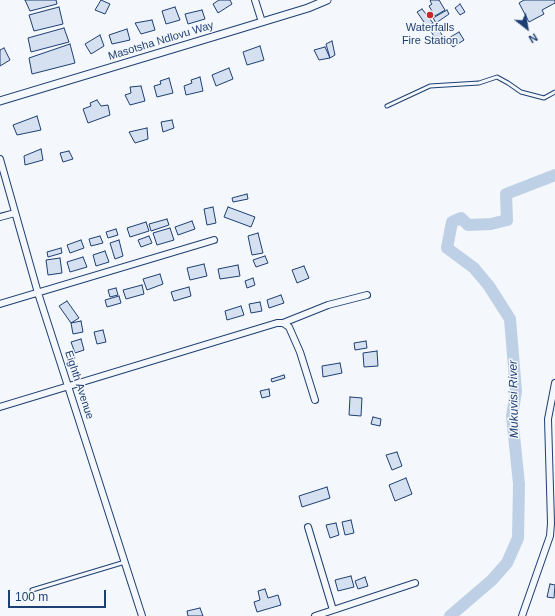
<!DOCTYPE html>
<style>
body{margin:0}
#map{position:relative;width:555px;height:616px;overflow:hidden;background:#f4f7fb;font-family:Helvetica,sans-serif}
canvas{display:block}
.north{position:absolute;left:507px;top:8px;width:40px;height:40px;-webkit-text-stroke:3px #f4f7fb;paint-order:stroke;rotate:149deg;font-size:11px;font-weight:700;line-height:16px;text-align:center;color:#1d3f73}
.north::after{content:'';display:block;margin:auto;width:14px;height:18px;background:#1d3f73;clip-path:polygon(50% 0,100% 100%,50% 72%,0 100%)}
.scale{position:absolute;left:8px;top:590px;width:98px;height:18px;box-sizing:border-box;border:2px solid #1d3f73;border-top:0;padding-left:5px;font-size:12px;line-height:14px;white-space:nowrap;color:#1d3f73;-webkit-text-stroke:3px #f4f7fb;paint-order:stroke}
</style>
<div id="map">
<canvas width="555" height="616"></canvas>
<div class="north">N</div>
<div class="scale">100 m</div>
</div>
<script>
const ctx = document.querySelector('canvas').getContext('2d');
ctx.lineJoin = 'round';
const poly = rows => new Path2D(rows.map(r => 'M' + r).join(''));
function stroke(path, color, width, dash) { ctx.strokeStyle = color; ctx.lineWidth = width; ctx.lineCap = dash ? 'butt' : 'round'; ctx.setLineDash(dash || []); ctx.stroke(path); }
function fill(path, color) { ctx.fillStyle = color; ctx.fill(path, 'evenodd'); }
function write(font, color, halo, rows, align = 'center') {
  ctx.font = font + ' Helvetica,sans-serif'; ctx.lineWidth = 3; ctx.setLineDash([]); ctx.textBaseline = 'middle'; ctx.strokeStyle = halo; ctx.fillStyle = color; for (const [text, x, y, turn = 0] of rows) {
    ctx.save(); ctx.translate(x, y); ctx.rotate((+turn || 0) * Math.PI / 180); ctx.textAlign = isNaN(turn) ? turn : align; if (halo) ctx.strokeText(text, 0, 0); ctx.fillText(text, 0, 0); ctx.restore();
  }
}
stroke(poly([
 [450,616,492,580,507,563,518,538,519,484,512,416,516,391,510,319,489,286,474,268,447,248,452,222,461,218,468,225,491,224,507,220,506,194,555,175]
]), '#bed0e5', 12);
const building = poly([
 [25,0,56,0,57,4,30,11,25,0],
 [101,0,110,4,105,14,95,10,101,0],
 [219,0,230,0,232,4,218,13,213,4,219,0],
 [431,0,439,0,445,10,435,16,429,6,432,4,430,1,431,0],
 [524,0,555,0,555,3,542,10,544,14,529,22,519,3,524,0],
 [460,4,465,12,460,15,455,8,460,4],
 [59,7,63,24,34,31,29,15,59,7],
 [175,7,180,20,166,24,162,11,175,7],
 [422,9,433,23,425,28,422,23,424,22,417,12,422,9],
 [202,10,205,19,188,24,185,14,202,10],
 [447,10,449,14,436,23,433,18,447,10],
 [152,20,155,30,141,34,135,23,152,20],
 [433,24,437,31,439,30,445,40,439,44,428,27,433,24],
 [64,28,69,42,31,52,28,38,64,28],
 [127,29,130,40,112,44,109,35,127,29],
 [459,32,464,40,453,47,447,39,459,32],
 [100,35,104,46,91,54,85,44,100,35],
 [332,41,335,55,330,58,326,44,332,41],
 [70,44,75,63,32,74,29,58,70,44],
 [260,46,264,60,247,65,243,52,260,46],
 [325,47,330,58,319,60,314,50,325,47],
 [4,48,10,60,0,66,0,50,4,48],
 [229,68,233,79,216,86,212,75,229,68],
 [200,77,203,91,186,95,184,86,192,83,191,80,200,77],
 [169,78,173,93,157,97,154,86,161,84,160,81,169,78],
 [141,86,145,101,130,105,125,95,131,93,130,87,141,86],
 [97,100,101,106,108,105,110,115,88,123,83,109,91,106,90,103,97,100],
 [37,116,41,130,17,135,13,125,37,116],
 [172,120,174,128,163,132,161,122,172,120],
 [147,128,148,139,135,143,129,132,147,128],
 [41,149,43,160,25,165,24,156,41,149],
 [69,151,73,159,63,162,60,153,69,151],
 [247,194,248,199,233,202,232,198,247,194],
 [213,207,216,223,207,225,204,209,213,207],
 [228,207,255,217,251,227,224,217,228,207],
 [167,219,169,225,151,231,149,224,167,219],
 [192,221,195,229,178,235,175,227,192,221],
 [146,222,149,231,130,237,127,228,146,222],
 [170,228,174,240,157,245,153,233,170,228],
 [116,229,118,235,108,238,106,232,116,229],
 [258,233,263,253,252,255,248,236,258,233],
 [100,236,103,243,91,246,89,239,100,236],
 [149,236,152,243,141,247,138,240,149,236],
 [81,240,84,248,70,253,67,245,81,240],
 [119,240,123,256,115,259,110,243,119,240],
 [61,248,62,253,48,257,47,252,61,248],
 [105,251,109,262,96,266,93,255,105,251],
 [265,256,268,263,256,267,253,260,265,256],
 [83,257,87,267,70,272,67,262,83,257],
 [60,258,62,273,48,275,46,260,60,258],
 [204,264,207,276,190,280,187,268,204,264],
 [238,265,240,276,220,279,218,269,238,265],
 [304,266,309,278,297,283,292,270,304,266],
 [160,274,163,284,147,290,143,279,160,274],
 [253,278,255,285,247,288,245,281,253,278],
 [142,285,144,294,126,299,123,290,142,285],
 [189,287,191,296,174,301,171,292,189,287],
 [116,288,118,295,110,297,108,290,116,288],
 [281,295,284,303,269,308,267,300,281,295],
 [119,296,121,303,107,307,105,300,119,296],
 [67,301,79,318,71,323,59,306,67,301],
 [260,302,262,311,251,313,249,304,260,302],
 [241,306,244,315,227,320,225,311,241,306],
 [81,321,83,332,73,334,71,323,81,321],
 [103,330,106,342,97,344,94,332,103,330],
 [81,339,84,350,75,353,71,342,81,339],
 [366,341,367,348,355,350,354,343,366,341],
 [377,351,378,366,364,367,363,353,377,351],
 [340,363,342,373,323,377,322,366,340,363],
 [284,375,285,378,272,382,271,379,284,375],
 [269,389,270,396,262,398,260,391,269,389],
 [350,397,362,398,361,416,349,415,350,397],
 [373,417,381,419,380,426,371,424,373,417],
 [397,452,402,466,392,470,386,455,397,452],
 [406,478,412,494,395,501,389,485,406,478],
 [327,487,330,498,302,507,299,496,327,487],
 [351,520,354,533,345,535,342,522,351,520],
 [336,523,339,535,330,538,326,525,336,523],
 [351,576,354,587,338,591,335,580,351,576],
 [365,577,368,586,358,589,355,581,365,577],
 [550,584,555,585,554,598,547,597,550,584],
 [265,589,268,598,278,595,281,605,257,612,254,602,260,600,258,591,265,589],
 [200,608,203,616,188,616,187,611,200,608]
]);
fill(building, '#d5e0f0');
stroke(building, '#1d3f73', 1);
const service = poly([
 [387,106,430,86,479,83,497,77,508,83,521,92,544,98,555,92],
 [32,590,125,562]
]);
const minor = poly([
 [255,0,262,22],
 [0,159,38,293,142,616],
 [0,217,15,213],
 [0,304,214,240],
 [283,323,328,305,367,295],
 [0,407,277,323,283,323,289,327,300,352,315,400],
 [308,527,333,610],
 [315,616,415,583],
 [522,616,550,536,551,523,548,419,555,383]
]);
const tertiary = poly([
 [0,101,229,32,308,8,327,0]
]);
stroke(service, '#1d3f73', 5);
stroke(minor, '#1d3f73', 8);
stroke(tertiary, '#1d3f73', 9);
stroke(service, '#f4f7fb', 3);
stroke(minor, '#f4f7fb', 6);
stroke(tertiary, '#f4f7fb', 7);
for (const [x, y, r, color] of [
 [430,15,4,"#c62828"]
]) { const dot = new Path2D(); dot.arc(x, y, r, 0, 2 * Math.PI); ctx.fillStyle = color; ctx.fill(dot); stroke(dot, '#f4f7fb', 1.5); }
write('11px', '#1d3f73', '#f4f7fb', [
 ["Waterfalls",430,28],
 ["Fire Station",430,41]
]);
write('11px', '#1d3f73', '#f4f7fb', [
 ["Masotsha Ndlovu Way",161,41,-17],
 ["Eighth Avenue",79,385,72]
]);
write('italic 12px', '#1d3f73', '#f4f7fb', [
 ["Mukuvisi River",514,399,-91]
]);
</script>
